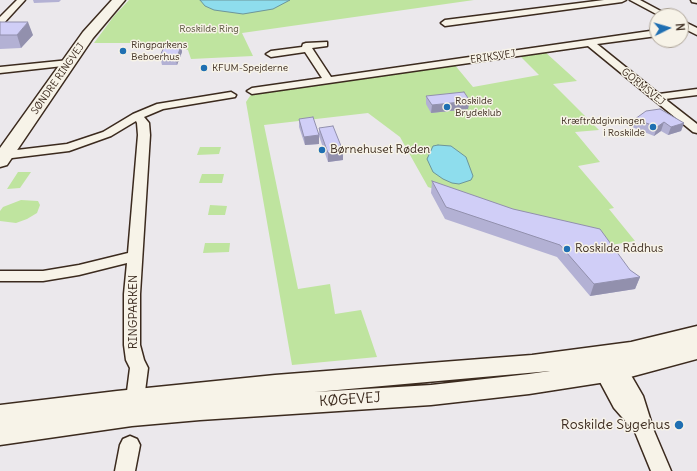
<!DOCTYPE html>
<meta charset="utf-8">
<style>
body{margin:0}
#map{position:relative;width:697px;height:471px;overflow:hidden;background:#ebe8ec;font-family:Delius,sans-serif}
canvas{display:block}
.north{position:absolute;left:649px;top:8px;width:40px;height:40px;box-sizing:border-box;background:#f7f3e8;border:1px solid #aca397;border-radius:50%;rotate:85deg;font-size:11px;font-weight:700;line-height:16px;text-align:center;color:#3b2a1e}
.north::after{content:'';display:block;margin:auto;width:14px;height:18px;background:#1f6fb2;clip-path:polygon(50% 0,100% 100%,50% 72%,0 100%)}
</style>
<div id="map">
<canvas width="697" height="471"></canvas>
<div class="north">N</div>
</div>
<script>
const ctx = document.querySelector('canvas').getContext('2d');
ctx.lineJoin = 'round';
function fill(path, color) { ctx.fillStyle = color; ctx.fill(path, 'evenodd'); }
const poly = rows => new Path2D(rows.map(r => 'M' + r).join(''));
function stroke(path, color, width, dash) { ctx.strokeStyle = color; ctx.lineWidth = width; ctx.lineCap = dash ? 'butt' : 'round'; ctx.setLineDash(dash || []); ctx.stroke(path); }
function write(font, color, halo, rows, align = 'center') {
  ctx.font = font + ' Delius,sans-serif'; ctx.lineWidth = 3; ctx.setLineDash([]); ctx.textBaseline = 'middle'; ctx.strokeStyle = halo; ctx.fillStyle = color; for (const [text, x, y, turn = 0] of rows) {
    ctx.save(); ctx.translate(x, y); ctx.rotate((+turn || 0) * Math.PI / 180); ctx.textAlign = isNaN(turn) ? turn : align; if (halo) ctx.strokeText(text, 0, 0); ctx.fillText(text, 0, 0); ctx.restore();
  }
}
fill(poly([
 [129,0,474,0,242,33,253,56,191,59,188,50,182,48,147,48,149,43,94,43,114,16],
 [544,51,577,81,553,84,599,130,575,132,600,162,578,166,614,208,609,209,635,241,605,246,428,187,400,137,368,113,264,125,298,289,330,284,335,314,361,310,377,357,292,365,246,102,252,93,454,64,473,87,539,75,519,55],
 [200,147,221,147,219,154,197,155],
 [18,172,31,172,20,188,7,189],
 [202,174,224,174,222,183,199,183],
 [21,200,38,201,40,205,37,213,27,219,16,223,0,221,0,211,3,207],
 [210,205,227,206,225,215,208,215],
 [205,243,230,243,229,252,203,253]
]), '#bfe49f');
const water = poly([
 [200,0,290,0,273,9,243,14,214,10,205,6,200,0],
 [438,145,451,146,466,157,473,176,471,180,459,184,452,183,443,179,433,172,427,159,433,146,438,145]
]);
fill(water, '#8edded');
stroke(water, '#6d959a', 1);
const street = poly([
 [17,0,25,0,3,24,0,25,0,17,17,0],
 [604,0,626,0,622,2,445,26,441,23,445,20,604,0],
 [630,0,640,0,670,16,660,16,630,0],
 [681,20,697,28,697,35,681,27,681,20],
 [657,30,657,36,597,44,659,94,697,89,697,95,665,99,697,124,697,133,693,132,588,46,252,94,247,91,252,88,322,78,305,52,271,57,266,54,271,51,302,47,303,44,306,43,327,42,327,46,312,48,331,77,657,30],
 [69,60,72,61,72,65,0,73,0,67,69,60],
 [231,92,236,95,235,97,163,109,144,117,149,123,150,135,140,294,140,345,144,360,148,368,143,407,141,413,134,415,127,413,125,407,130,368,126,360,124,345,124,294,127,263,79,275,43,281,0,281,0,271,43,271,79,265,128,253,138,135,137,123,136,121,111,136,69,151,4,159,0,158,0,152,67,144,103,132,133,114,157,104,231,92],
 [615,356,621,358,643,396,654,431,671,471,651,471,635,432,614,408,591,365,594,360,600,358,607,362,609,358,615,356],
 [130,436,137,439,140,445,135,471,115,471,120,445,123,439,130,436]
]);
const secondary = poly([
 [691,0,697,0,697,3,692,2,691,0],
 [697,326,697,359,619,380,529,394,431,405,200,420,132,426,0,445,0,405,117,391,275,375,532,355,631,342,697,326],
 [550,371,529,374,431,385,315,392,550,371]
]);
const primary = poly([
 [112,0,125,0,93,38,7,165,0,167,0,148,83,32,112,0]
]);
stroke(street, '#3b2a1e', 3);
stroke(secondary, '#3b2a1e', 3);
stroke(primary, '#3b2a1e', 3);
fill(street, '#f7f3e8');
fill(secondary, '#f7f3e8');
fill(primary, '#f7f3e8');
fill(poly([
 [33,0,61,0,59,2,34,3],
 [0,22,33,35,21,48,0,49],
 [181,46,182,52,177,65,162,65,160,56],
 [426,96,468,109,431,113,426,104],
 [299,119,319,135,319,144,305,145,299,127],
 [635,119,684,123,681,131,668,135,661,131,654,136,632,127],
 [319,128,343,160,328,162,319,136],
 [432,181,630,270,640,277,635,289,590,296,557,257,445,219,431,193]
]), '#b3b1d4');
fill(poly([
 [28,22,33,35,21,48,17,35],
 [181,46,182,52,177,65,176,60],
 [470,101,468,109,431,113,432,105],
 [664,122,661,131,654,136,657,127],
 [684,123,681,131,668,135,671,127],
 [319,135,319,144,305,145,304,137],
 [343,151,343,160,328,162,328,153],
 [640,277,635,289,590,296,594,284]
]), '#9290ad');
const building = poly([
 [0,22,28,22,17,35,0,35,0,22],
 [181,46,176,60,161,60,162,56,160,56,164,47,181,46],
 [464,92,470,101,432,105,426,96,464,92],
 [660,109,684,123,671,127,664,122,657,127,635,119,646,111,660,109],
 [313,117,319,135,304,137,299,119,313,117],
 [333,126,343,151,328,153,319,128,333,126],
 [432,181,513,209,600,229,630,270,640,277,594,284,560,245,446,207,432,181]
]);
fill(building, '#d0cef7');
stroke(building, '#9290ad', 1);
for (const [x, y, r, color] of [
 [123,51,4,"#1f6fb2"],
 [204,68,4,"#1f6fb2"],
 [447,107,4,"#1f6fb2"],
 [653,127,4,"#1f6fb2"],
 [322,150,4,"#1f6fb2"],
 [567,249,4,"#1f6fb2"],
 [679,425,5,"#1f6fb2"]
]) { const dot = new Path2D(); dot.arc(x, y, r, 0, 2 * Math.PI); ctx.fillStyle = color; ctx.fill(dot); stroke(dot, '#f7f3e8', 1.5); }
write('10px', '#554f38', '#f7f3e8', [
 ["Roskilde Ring",209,29]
]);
write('10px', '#3b2a1e', '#f7f3e8', [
 ["Ringparkens",131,45],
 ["Beboerhus",131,57],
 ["KFUM-Spejderne",212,68],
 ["Roskilde",455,101],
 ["Brydeklub",455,113],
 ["Kræftrådgivningen",645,121,"right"],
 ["i Roskilde",645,133,"right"]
], 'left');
write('10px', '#3b2a1e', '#f7f3e8', [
 ["ERIKSVEJ",493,57,-8],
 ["SØNDRE RINGVEJ",58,79,-55],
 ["GORMSVEJ",643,87,39]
]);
write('12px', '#3b2a1e', '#f7f3e8', [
 ["Børnehuset Røden",330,150],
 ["Roskilde Rådhus",575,249]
], 'left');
write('12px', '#3b2a1e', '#f7f3e8', [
 ["RINGPARKEN",134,312,-90]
]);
write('14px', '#3b2a1e', '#f7f3e8', [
 ["KØGEVEJ",350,400,-4]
]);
write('14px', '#3b2a1e', '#f7f3e8', [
 ["Roskilde Sygehus",670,425]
], 'right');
</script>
